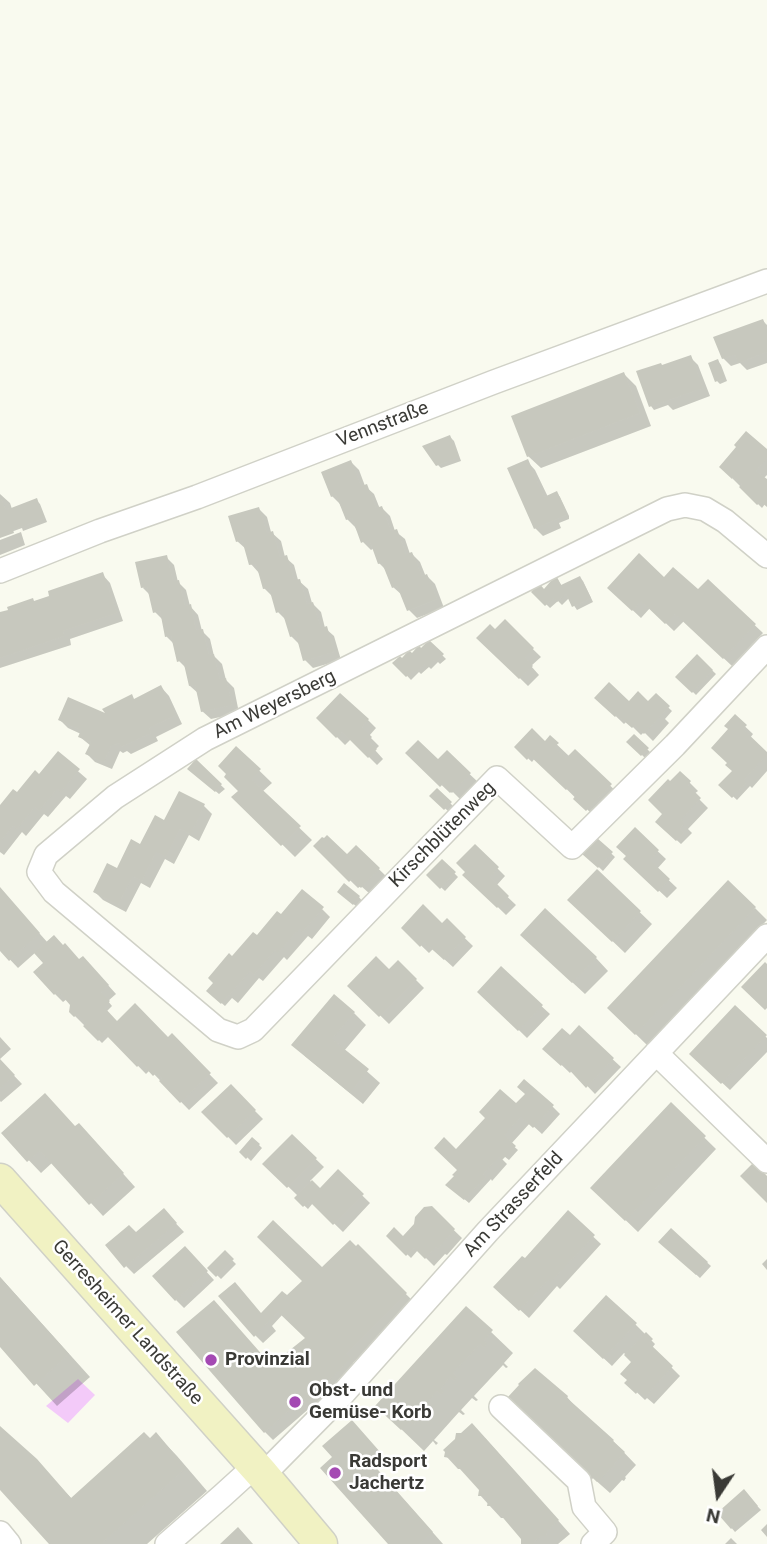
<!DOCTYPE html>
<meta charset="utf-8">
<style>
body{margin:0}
#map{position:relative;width:767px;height:1544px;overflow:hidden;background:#f9faef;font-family:Roboto,sans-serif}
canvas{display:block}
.north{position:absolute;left:683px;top:1460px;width:70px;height:70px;-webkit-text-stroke:5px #fff;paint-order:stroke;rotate:193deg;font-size:19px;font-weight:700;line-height:28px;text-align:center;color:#3a3a36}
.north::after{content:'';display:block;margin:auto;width:24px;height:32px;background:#3a3a36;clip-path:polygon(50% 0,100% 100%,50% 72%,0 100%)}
</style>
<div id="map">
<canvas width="767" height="1544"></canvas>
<div class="north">N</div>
</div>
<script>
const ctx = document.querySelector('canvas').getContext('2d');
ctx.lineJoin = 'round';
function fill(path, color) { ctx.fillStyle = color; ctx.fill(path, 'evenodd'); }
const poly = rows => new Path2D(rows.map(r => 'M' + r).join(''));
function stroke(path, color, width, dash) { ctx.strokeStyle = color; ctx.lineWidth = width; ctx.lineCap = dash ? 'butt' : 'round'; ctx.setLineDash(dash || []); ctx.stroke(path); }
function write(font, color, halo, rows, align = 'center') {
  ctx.font = font + ' Roboto,sans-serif'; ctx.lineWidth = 5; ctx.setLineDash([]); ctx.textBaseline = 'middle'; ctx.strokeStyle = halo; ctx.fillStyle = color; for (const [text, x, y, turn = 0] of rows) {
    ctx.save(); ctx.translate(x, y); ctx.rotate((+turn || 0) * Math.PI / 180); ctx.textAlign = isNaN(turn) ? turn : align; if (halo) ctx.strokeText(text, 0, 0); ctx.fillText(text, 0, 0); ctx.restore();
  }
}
fill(poly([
 [78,1379,95,1395,68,1423,46,1406]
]), '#f3caf9');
fill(poly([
 [763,321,767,325,767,363,747,370,740,363,731,366,723,358],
 [690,357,698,365,710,396,673,410,668,405,654,410,651,406,663,367],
 [718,361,721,365,727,381,720,384,717,381],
 [624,374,636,386,651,426,541,468,528,456],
 [450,437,454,441,461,461,441,468,438,465],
 [738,447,767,451,767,475,763,479,767,482,767,506,765,504,762,508,729,475],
 [527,461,535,470,548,497,557,493,560,497,569,516,569,519,559,523,561,528,543,536,535,528],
 [351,462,359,470,365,486,374,494,380,509,382,508,390,516,395,531,405,539,410,554,412,554,420,562,426,577,427,576,435,584,444,608,417,618,409,610,402,595,393,587,387,571,379,563,374,548,371,550,363,542,355,527,347,519,340,504,332,496],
 [0,494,10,503,12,509,36,500,40,504,47,522,23,531,22,528,0,536],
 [259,509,267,517,271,532,281,541,285,557,294,565,298,580,308,589,312,603,321,612,325,628,334,636,341,660,313,668,305,660,299,644,291,636,287,621,278,612,273,597,264,588,259,573,251,564,246,549,237,541],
 [21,532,25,545,0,555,0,540],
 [166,557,174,565,178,582,186,590,190,606,198,615,202,631,210,639,214,656,222,664,226,680,234,688,239,713,211,719,202,711,199,694,190,686,187,669,179,661,175,645,167,637,163,620,155,612,151,596,143,588],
 [102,574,110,583,123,621,70,639,71,645,0,668,0,614,51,597],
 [556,577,562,586,580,578,583,581,593,602,577,610,569,598,562,605,558,601,550,608,534,592,544,591],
 [664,579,698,592,708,581,763,633,732,666,684,621,674,631,650,608,641,618,609,588],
 [505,622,541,657,531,666,539,675,528,686,479,638,495,631],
 [429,642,446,659,440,664,438,662,431,669,429,667,421,674,419,672,411,680,395,663,422,650],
 [697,656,716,674,696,695,677,676],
 [161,687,169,696,182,724,156,737,158,741,131,754,127,751,123,753,120,751,112,769,95,762,87,754,91,746,80,737,81,734,68,728,60,720,108,717],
 [656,696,672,711,665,719,669,723,653,741,644,732,641,735,627,721,624,724,597,698,629,703,648,703],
 [361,713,376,728,369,736,379,746,375,750,383,759,377,765,351,739,345,745,318,718],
 [735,717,753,734,750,738,767,754,767,771,752,788,750,786,737,800,721,785,734,771,730,729],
 [634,736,651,753,646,759,629,742],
 [550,738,570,757,575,752,623,798,600,822,535,758,532,762,516,747,545,743],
 [236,748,272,783,262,792,312,840,295,857,234,797,240,791],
 [408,753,438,762,447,753,478,782,461,800,452,791,450,793],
 [58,754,87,779,70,799,66,796,48,817,44,814,26,836,22,832,4,855,0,852,0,807,39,777],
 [196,762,225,789,219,794,193,772],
 [680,773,698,791,694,794,708,808,688,829,692,833,681,844,657,822,665,814],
 [437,790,454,807,449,812,432,796],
 [179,793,204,806,212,814,199,841,189,835,174,864,165,859,150,888,141,883,126,912,103,900,95,892,165,823],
 [635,830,666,859,657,869,677,888,667,898,625,859],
 [597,840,615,857,603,871,585,854],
 [315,846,347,856,356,847,387,877,370,894,361,886,358,888],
 [475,846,505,876,496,886,516,905,506,915,465,875],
 [442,861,458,877,445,891,428,875],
 [597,871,652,924,625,953,582,912],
 [0,889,48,943,91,966,116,994,108,1001,112,1006,106,1012,117,1023,168,1039,172,1036,218,1083,189,1110,150,1070,146,1074,109,1036,102,1043,75,1016,71,1011,72,1004,67,999,63,1002,55,994,46,963,36,952,18,968,0,949],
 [343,895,359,897,362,901,357,907],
 [755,908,767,920,648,1046,609,1008],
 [322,909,330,917,312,939,308,936,287,960,284,957,263,981,259,978,238,1003,232,998,225,1006,208,991,233,959,281,917],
 [447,921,473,946,453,967,433,949,429,953,403,928,443,926],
 [534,947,596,958,608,971,585,994],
 [398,962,424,988,389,1024,350,986,389,971],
 [501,969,550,1014,527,1038,480,992],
 [736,1007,767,1038,767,1052,730,1090,691,1054],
 [354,1013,366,1025,344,1051,380,1083,363,1104,306,1057,294,1045],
 [579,1028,621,1067,595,1094,572,1070,570,1073,545,1049,570,1038],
 [0,1037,11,1049,0,1059],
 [0,1061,22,1084,1,1102,0,1101],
 [231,1087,263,1119,236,1145,204,1112],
 [671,1105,716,1149,638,1232,592,1188],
 [516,1106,552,1106,560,1114,542,1134,530,1123,511,1144,518,1150,509,1160,500,1153,498,1155,507,1164,492,1181,491,1179,469,1203,451,1188,459,1170,457,1152],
 [76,1128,91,1138,135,1187,103,1216,53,1162,41,1173,3,1133],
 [292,1136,324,1167,310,1181,320,1190,338,1172,370,1203,343,1232,313,1203,308,1209,296,1198,298,1196,265,1164],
 [253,1139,262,1148,251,1161,241,1151],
 [431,1208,462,1238,447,1255,445,1254,434,1266,418,1250,411,1258,389,1236,403,1239],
 [164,1211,184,1232,134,1274,126,1266,136,1235],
 [568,1213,601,1244,560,1289,557,1286,529,1318,504,1295,525,1260],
 [671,1231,711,1266,700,1278,661,1242],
 [358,1247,414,1302,353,1363,362,1372,320,1414,312,1406,273,1440,265,1432,226,1314,272,1368,307,1338,283,1314,272,1326,276,1331,263,1343,255,1335,262,1315,295,1306,322,1270],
 [225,1253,236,1264,221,1279,210,1268],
 [193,1257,214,1280,184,1308,176,1300],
 [767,1259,767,1270,762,1264],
 [0,1277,90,1377,57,1406,0,1344],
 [466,1308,513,1353,504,1363,508,1367,506,1368,503,1365,474,1396,478,1400,476,1401,472,1398,461,1410,465,1414,463,1415,459,1412,434,1440,438,1443,436,1445,433,1441,424,1451,399,1427],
 [635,1324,655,1344,652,1348,680,1376,654,1404,647,1398,645,1400,627,1383,633,1362,624,1353,612,1366,583,1339],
 [567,1397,578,1410,613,1441,636,1465,625,1477,626,1478,624,1481,622,1480,610,1493,593,1478,591,1481,574,1463,576,1462,560,1445,523,1416],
 [352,1422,384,1457,374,1466,443,1544,390,1544,335,1457],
 [0,1429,35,1460,72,1499,151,1440,156,1434,177,1456,207,1491,147,1544,51,1544,0,1489],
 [485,1438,570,1534,558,1544,523,1544,523,1538,506,1518,501,1518,489,1505,480,1495,481,1490,462,1469,458,1469,446,1456],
 [744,1492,761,1510,735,1532,719,1513],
 [767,1524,767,1537,761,1530],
 [731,1538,737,1544,725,1544]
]), '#0003');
fill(poly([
 [763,319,767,329,767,352,738,363,735,355,722,359,713,337],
 [691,355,703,388,649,407,636,371,661,363,662,365],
 [718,359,725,378,715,382,708,363],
 [624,372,640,413,527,457,511,416],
 [746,431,767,449,767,458,756,471,767,479,767,507,761,502,757,505,739,487,742,484,733,477,732,479,719,467,736,447,734,445],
 [450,435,459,457,436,466,422,446],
 [528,459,544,497,557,491,566,511,566,515,534,529,507,468],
 [351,460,361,486,367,484,376,508,382,506,391,531,397,529,406,554,412,552,422,576,427,574,437,599,407,611,397,586,392,588,382,563,378,564,369,539,361,543,352,518,346,520,336,495,331,497,321,472],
 [0,496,6,510,37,498,44,518,13,530,14,533,0,538],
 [259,507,267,533,273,531,280,557,287,555,294,580,300,579,307,604,313,602,321,628,327,626,334,652,303,661,296,635,290,637,282,611,276,613,269,588,263,589,256,564,249,565,242,540,236,542,228,516],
 [639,553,664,577,673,567,698,589,708,579,756,624,723,659,675,614,665,624,641,601,632,611,607,588],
 [167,555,173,581,179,580,185,606,191,604,196,630,203,629,209,655,214,654,220,680,226,678,232,705,201,712,195,685,189,686,183,660,177,662,171,636,165,637,160,611,153,613,147,587,141,588,135,562],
 [103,572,117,613,63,631,64,636,0,658,0,612,8,610,7,607,33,598,34,601,49,596,48,591],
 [556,575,561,585,580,576,591,598,572,607,566,594,557,602,554,598,545,606,531,592,539,583,544,589],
 [505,619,534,648,525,657,533,666,519,679,476,638,490,624,495,629],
 [429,640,444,654,436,662,434,660,427,667,424,664,417,672,414,670,406,677,392,663,400,656,402,658,409,650,412,653,419,645,421,648],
 [697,654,713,670,692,693,675,677],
 [609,682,629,701,638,691,648,701,656,693,670,706,644,734,635,725,632,728,617,715,615,717,594,698],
 [161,685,176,715,149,728,151,733,121,747,119,743,114,745,112,744,104,762,85,754,91,742,78,737,81,730,58,720,68,697,105,713,102,709,132,694,134,699],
 [340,693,369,719,362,727,372,737,368,741,377,749,368,758,342,732,336,738,316,718],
 [735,714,747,725,743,729,767,752,767,755,744,780,746,783,732,798,718,785,732,771,725,765,727,763,711,748,728,729,724,726],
 [532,728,545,741,550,735,559,743,554,747,566,758,575,749,612,784,586,811,573,799,576,795,568,788,566,790,530,756,527,760,514,747],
 [634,734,649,748,641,756,626,742],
 [418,740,438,759,447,750,471,773,452,793,443,784,440,787,405,753],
 [236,746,261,769,251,779,301,826,281,846,231,797,238,791,224,777,226,774,218,766],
 [58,751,80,769,61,792,57,789,39,811,35,807,17,829,13,826,0,842,0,805,13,789,17,792,35,770,39,774],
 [196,759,222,784,215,792,187,769],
 [680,771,691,781,688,785,701,798,681,820,685,823,680,829,684,833,676,841,655,822,662,814,648,800,668,779,670,781],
 [437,788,452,802,444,810,429,796],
 [179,791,205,804,191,834,180,829,166,857,156,852,142,881,133,876,118,905,93,892,107,863,117,868,131,839,140,844,155,815,164,820],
 [635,827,659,850,650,860,670,879,658,892,623,859,626,856,616,847],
 [327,835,347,854,356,845,380,868,361,888,352,879,349,882,313,846,322,837,324,838],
 [597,838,613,852,598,868,582,854],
 [475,844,499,867,490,877,509,896,497,908,462,875,465,872,456,863],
 [442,859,456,872,440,889,426,875],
 [597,869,641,911,612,942,567,900],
 [728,880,756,907,635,1035,607,1008],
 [344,883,360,896,353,905,337,892],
 [0,887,40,933,9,961,0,951],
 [302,889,324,907,303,932,299,929,278,953,275,950,254,975,250,971,229,996,228,995,221,1004,206,991,213,983,208,978,229,953,232,956,253,932,257,935,277,911,281,914],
 [423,904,442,923,447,918,466,937,444,960,424,942,420,947,401,928],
 [545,908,597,957,572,983,520,935],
 [54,935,63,945,65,943,79,959,83,956,109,985,101,992,110,1001,104,1007,117,1021,135,1003,168,1037,172,1033,211,1073,180,1103,159,1081,162,1078,156,1073,153,1076,141,1063,137,1067,105,1034,98,1041,83,1026,87,1023,78,1014,74,1017,69,1012,70,1005,58,991,54,995,33,972,43,963,34,953],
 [376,956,389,969,398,960,417,979,379,1017,347,986],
 [765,962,767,964,767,1008,765,1010,741,987],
 [501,966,543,1005,518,1031,477,992],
 [334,994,355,1012,332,1039,369,1069,350,1093,291,1045],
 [735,1005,767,1035,721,1084,689,1054],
 [579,1025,614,1058,586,1088,563,1063,561,1066,542,1049,562,1028,570,1035],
 [0,1059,15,1075,0,1088],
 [524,1079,554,1105,533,1128,521,1117,504,1135,516,1146,502,1160,499,1157,483,1174,486,1177,464,1200,445,1185,454,1176,452,1175,457,1170,434,1148,444,1137,456,1149,485,1118,479,1112,500,1089,516,1103,525,1094,517,1087],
 [231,1084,256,1110,227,1138,201,1112],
 [45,1093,75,1126,79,1123,124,1173,89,1205,40,1151,27,1162,1,1133],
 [671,1102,706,1136,625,1221,590,1188],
 [292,1134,317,1158,287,1188,262,1164],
 [252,1137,260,1144,246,1159,239,1152],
 [754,1162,767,1176,767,1203,740,1176],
 [338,1169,364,1194,333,1225,309,1201,303,1207,294,1198,312,1180,320,1188],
 [432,1206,455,1229,438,1249,436,1247,425,1259,414,1248,406,1256,386,1236,394,1227,403,1236,414,1224,415,1217,424,1207],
 [164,1208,177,1223,124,1268,105,1245,129,1225,136,1232],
 [568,1210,595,1235,551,1282,548,1280,519,1311,493,1287,522,1256,525,1258],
 [273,1220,322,1267,350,1240,356,1246,358,1244,407,1293,346,1354,351,1358,307,1403,302,1399,264,1433,176,1332,214,1300,266,1359,261,1363,266,1369,305,1338,278,1312,254,1337,218,1296,235,1282,261,1313,282,1291,287,1295,302,1281,257,1237],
 [671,1228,708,1262,696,1275,658,1242],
 [185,1246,208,1271,175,1301,152,1276],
 [225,1250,234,1259,216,1277,207,1268],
 [0,1277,69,1354,34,1386,0,1347],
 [606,1295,637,1323,603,1359,573,1331],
 [466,1306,493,1330,484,1340,487,1344,484,1348,480,1344,453,1373,457,1377,454,1381,450,1377,441,1388,444,1391,441,1395,437,1391,414,1417,417,1420,414,1425,410,1421,401,1430,375,1406],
 [646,1332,653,1339,649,1343,673,1366,645,1397,638,1391,636,1394,624,1383,627,1380,620,1374,631,1362,624,1355],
 [535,1368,568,1396,567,1398,614,1440,613,1441,625,1452,614,1464,615,1465,597,1482,589,1474,588,1476,581,1467,578,1470,572,1463,575,1461,565,1454,566,1453,538,1427,532,1423,533,1421,530,1419,527,1422,515,1405,507,1398,519,1385,518,1384],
 [352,1420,381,1453,371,1462,433,1532,419,1544,388,1544,320,1468,332,1457,322,1446],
 [472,1423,559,1520,547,1531,546,1536,541,1536,532,1544,521,1544,521,1539,493,1506,487,1506,488,1501,486,1498,484,1496,478,1496,479,1490,450,1458,444,1457,445,1452,443,1450,455,1439,456,1433,461,1433],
 [0,1426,37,1459,71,1498,144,1432,150,1438,156,1432,186,1468,101,1544,49,1544,0,1490],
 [744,1489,758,1506,731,1529,717,1513],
 [238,1527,253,1544,220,1544]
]), '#c7c8be');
const street = poly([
 [767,556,725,521,705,509,685,505,667,509,205,739,115,797,46,855,39,872,54,892,218,1030,238,1037,253,1030,497,778,572,847,675,745,767,647],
 [0,571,100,531,197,497,494,382,767,281],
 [656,1053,767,1161],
 [501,1407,579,1481,584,1507,605,1532,593,1544],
 [263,1475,340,1397,488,1231,767,936],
 [0,1533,9,1544],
 [167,1544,222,1496,255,1466]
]);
const secondary = poly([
 [0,1180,263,1475,321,1544]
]);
stroke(street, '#d0d1c7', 26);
stroke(secondary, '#d0d1c7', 35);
stroke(street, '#fff', 23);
stroke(secondary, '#f1f2c3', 32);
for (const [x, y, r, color] of [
 [211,1360,7,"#a449b3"],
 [295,1402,7,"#a449b3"],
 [335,1473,7,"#a449b3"]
]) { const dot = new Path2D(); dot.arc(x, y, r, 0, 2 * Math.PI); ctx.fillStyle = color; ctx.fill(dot); stroke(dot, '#fff', 2.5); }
write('19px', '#3a3a36', '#fff', [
 ["Vennstraße",383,425,-21],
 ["Am Weyersberg",275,705,-26],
 ["Kirschblütenweg",443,835,-45],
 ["Am Strasserfeld",514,1205,-47],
 ["Gerresheimer Landstraße",127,1323,48]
]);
write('bold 19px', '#3a3a36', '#fff', [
 ["Provinzial",225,1360],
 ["Obst- und",309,1391],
 ["Gemüse- Korb",309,1413],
 ["Radsport",349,1462],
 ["Jachertz",349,1484]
], 'left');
</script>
